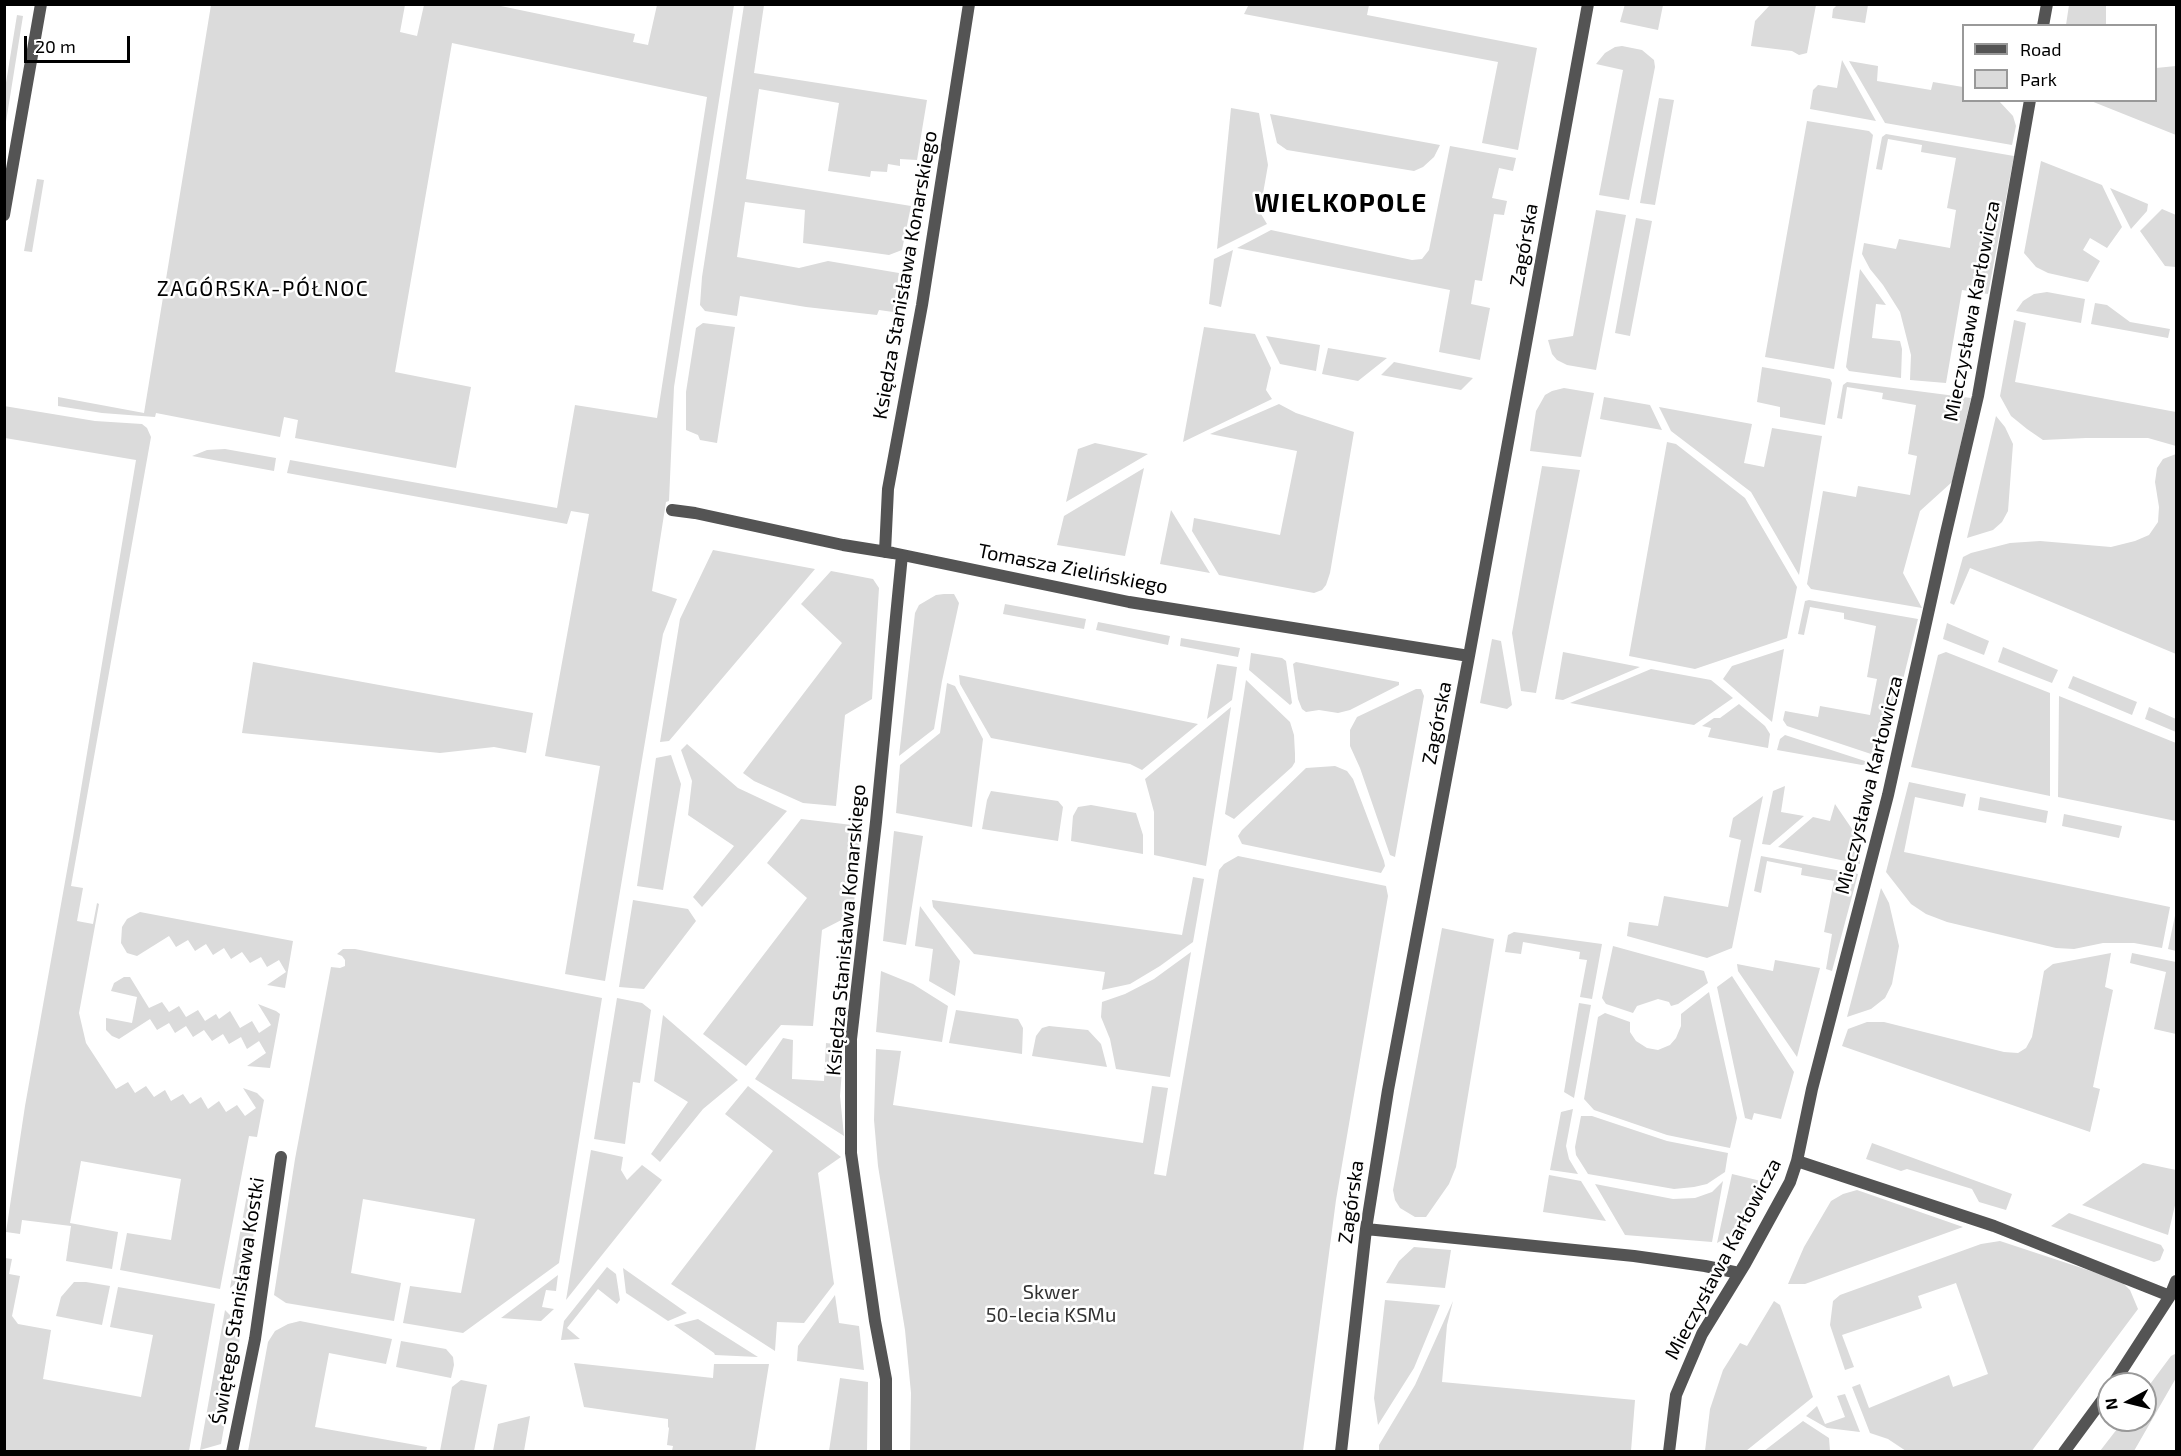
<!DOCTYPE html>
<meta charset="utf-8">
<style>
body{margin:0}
#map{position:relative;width:2181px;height:1456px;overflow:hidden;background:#fff;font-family:"Exo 2",sans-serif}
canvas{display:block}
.frame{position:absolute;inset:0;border:6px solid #000;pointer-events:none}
.legend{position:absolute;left:1962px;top:24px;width:195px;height:78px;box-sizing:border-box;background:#fff;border:2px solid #999;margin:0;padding:8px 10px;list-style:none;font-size:18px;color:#000}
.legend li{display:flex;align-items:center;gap:12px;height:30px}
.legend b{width:30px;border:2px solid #999}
.north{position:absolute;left:2097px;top:1372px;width:60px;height:60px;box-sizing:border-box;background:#fff;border:2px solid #999;border-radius:50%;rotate:263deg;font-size:16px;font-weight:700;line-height:24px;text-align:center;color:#000}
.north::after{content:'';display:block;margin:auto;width:21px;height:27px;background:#000;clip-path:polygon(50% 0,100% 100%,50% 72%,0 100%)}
.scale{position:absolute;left:24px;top:36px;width:106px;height:27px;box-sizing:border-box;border:3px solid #000;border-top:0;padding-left:8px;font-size:18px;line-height:21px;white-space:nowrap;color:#000;-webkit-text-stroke:4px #fff;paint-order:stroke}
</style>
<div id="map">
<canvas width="2181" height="1456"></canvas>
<div class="frame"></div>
<ul class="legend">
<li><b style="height:8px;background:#545454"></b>Road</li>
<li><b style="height:16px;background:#dbdbdb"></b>Park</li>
</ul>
<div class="north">N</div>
<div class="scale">20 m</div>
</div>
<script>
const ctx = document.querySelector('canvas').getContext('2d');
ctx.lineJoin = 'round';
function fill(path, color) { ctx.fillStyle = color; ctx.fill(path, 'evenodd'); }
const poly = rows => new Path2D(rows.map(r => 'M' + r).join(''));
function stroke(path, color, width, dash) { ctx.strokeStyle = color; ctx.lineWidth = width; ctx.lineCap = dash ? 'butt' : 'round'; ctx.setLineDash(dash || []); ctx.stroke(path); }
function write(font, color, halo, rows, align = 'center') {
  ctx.font = font + ' "Exo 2",sans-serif'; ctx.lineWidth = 5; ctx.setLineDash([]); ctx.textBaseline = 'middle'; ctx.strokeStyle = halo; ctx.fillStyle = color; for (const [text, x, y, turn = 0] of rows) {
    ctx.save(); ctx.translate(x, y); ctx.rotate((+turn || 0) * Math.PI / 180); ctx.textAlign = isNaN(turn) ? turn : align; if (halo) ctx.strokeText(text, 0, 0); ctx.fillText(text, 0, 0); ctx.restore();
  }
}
fill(poly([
 [1249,4,1369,5,1367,15,1537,48,1518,150,1482,143,1498,62,1244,14],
 [1625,4,1663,5,1658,30,1620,22],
 [1838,4,1868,5,1865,23,1832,18,1833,9],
 [211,5,405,5,400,32,417,36,424,5,496,5,635,34,633,42,648,45,657,5,734,5,674,387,669,501,666,502,652,591,677,599,663,634,605,981,565,974,600,766,545,756,589,514,571,511,567,524,287,473,290,460,557,508,575,405,657,418,707,97,452,43,395,372,471,387,456,468,295,438,298,420,284,417,280,437,156,413,155,417,102,413,58,406,58,397,144,413],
 [744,5,764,5,754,73,927,100,917,160,900,159,900,166,888,164,887,172,871,171,870,177,828,171,839,103,759,89,746,179,911,206,902,250,889,255,803,243,805,210,745,202,737,257,799,268,828,261,899,273,893,312,879,310,877,315,806,307,740,296,737,316,705,311,700,305,702,277],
 [1816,5,1807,53,1799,55,1792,51,1751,46,1755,21,1770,5],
 [2069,5,2106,5,2106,25,2066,25],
 [17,15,23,16,5,128,5,89],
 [1622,46,1642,50,1654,60,1655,67,1629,200,1599,195,1623,70,1596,64,1605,53,1615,47],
 [1842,60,1876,121,1810,109,1813,90,1818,85,1837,88],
 [1849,61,1878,66,1877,81,1931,90,1933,82,1963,87,1964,100,1999,101,2013,116,2016,126,2012,145,1885,123],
 [2176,66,2176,135,2091,101,2156,100,2156,68],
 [1659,98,1674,100,1655,205,1640,203],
 [1231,108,1259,113,1268,165,1261,205,1261,214,1267,224,1217,249],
 [1270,114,1440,145,1434,157,1423,167,1414,171,1287,150,1277,143],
 [1807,121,1869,131,1873,135,1834,369,1765,357],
 [1886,134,2014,156,1988,294,1962,290,1946,383,1910,380,1911,355,1900,312,1883,285,1870,269,1862,254,1864,243,1896,249,1899,239,1950,248,1956,210,1947,208,1956,158,1921,152,1922,145,1888,139,1882,170,1876,169,1882,137],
 [1450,146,1516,158,1513,171,1499,168,1492,198,1507,201,1504,215,1494,214,1482,281,1475,280,1471,304,1490,308,1480,360,1439,352,1450,290,1237,248,1271,230,1412,260,1422,259,1429,250],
 [2041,161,2102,185,2122,227,2107,248,2090,238,2083,250,2100,261,2088,282,2048,273,2036,267,2024,253],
 [37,179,44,180,32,252,24,251],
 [2110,188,2148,204,2147,211,2131,229],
 [2162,209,2176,215,2176,267,2165,266,2140,231],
 [1596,210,1626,215,1596,370,1567,365,1557,360,1552,354,1548,340,1573,336],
 [1636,218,1652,221,1630,336,1615,333],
 [1233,250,1221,307,1209,304,1214,259],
 [1860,269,1886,305,1876,304,1872,338,1900,341,1902,349,1901,378,1849,371,1846,367],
 [2047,292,2085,299,2081,323,2016,311,2023,301,2034,294],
 [2095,303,2107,305,2130,322,2170,329,2168,338,2091,324],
 [2014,320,2026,323,2015,382,2176,412,2176,446,2148,438,2086,438,2043,440,2027,429,2011,416,2000,396],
 [703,323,735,327,717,443,700,440,698,435,686,430,686,392,696,328],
 [1204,327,1255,334,1271,368,1266,390,1272,399,1183,442],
 [1266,336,1320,345,1316,371,1280,364],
 [1328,348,1387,358,1358,381,1322,374],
 [1394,362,1473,378,1461,390,1381,375],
 [1762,367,1830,379,1832,383,1825,425,1780,417,1780,407,1757,402],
 [1847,382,1971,398,1952,482,1920,511,1903,573,1922,608,1811,589,1807,584,1823,491,1856,497,1858,486,1910,495,1917,456,1908,454,1916,405,1882,399,1883,393,1847,387,1842,419,1837,418,1843,385],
 [1564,388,1594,393,1581,457,1530,451,1536,411,1540,404,1545,395,1552,391],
 [1604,397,1650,405,1662,430,1600,419],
 [1279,404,1296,413,1354,432,1330,573,1326,585,1322,590,1314,593,1219,575,1192,531,1194,518,1280,535,1297,451,1210,434],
 [4,406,95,421,142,424,147,428,151,437,71,886,83,888,77,921,93,924,97,903,99,904,79,1013,86,1043,116,1089,128,1082,135,1093,146,1086,154,1097,165,1090,171,1101,183,1094,190,1104,201,1097,208,1109,219,1101,226,1112,237,1105,245,1116,256,1108,243,1088,257,1093,264,1100,257,1137,249,1136,220,1289,120,1270,127,1233,171,1240,181,1179,81,1161,70,1223,118,1232,112,1269,66,1261,71,1226,22,1220,20,1234,6,1232,25,1106,73,837,136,460,5,438],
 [1659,407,1752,424,1744,463,1764,467,1772,428,1822,436,1799,575,1751,492,1671,431],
 [1996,416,2005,427,2013,444,2008,511,2002,522,1993,530,1967,538],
 [1667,442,1676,444,1745,498,1797,587,1787,638,1695,669,1629,656],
 [1095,443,1148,454,1066,502,1078,449],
 [225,449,276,458,274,471,192,456,207,450],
 [2176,454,2176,654,1970,568,1954,605,1950,603,1963,557,1971,553,2010,543,2040,541,2111,547,2135,541,2149,535,2158,522,2159,507,2155,482,2157,468,2163,459],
 [1542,466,1580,470,1536,693,1521,691,1512,633],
 [1144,468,1125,556,1057,545,1064,516],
 [1171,510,1210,573,1160,564],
 [713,550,815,569,669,741,660,742,680,619],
 [831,571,873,579,879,588,872,699,845,715,836,806,803,803,754,781,743,773,842,643,801,604],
 [944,594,954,594,959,603,942,681,934,729,899,756,915,613,919,605,936,595],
 [1809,600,1918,619,1890,732,1871,754,1787,726,1783,720,1785,711,1818,717,1820,706,1870,715,1877,679,1867,677,1876,626,1844,619,1844,613,1810,607,1804,635,1798,634,1805,601],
 [1005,604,1086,619,1084,629,1003,614],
 [1098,622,1170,636,1168,645,1096,630],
 [1947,623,1989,641,1984,655,1943,639],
 [1181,638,1240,648,1238,657,1180,646],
 [1492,639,1501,641,1512,705,1507,709,1480,703],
 [2003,647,2058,670,2052,683,1998,662],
 [1784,649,1772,722,1723,679,1732,666],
 [1563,652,1640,667,1563,700,1555,699],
 [1946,652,2050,693,2050,796,1911,767,1938,655],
 [1251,653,1282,658,1286,661,1292,703,1290,705,1249,670],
 [253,662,533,713,526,753,494,747,440,753,242,733],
 [1296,662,1399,682,1399,685,1350,710,1338,713,1319,710,1306,712,1302,709,1298,699,1293,664],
 [1217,664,1237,667,1232,700,1207,719],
 [1651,669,1711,680,1733,698,1694,725,1570,703],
 [959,675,1198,724,1142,770,1130,764,991,738,960,684],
 [2073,676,2137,702,2132,715,2068,688],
 [1246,680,1290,722,1294,735,1295,754,1295,762,1292,767,1234,819,1225,814],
 [947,683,955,686,983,739,972,827,896,813,900,765,940,733],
 [1416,689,1421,689,1424,696,1395,857,1390,855,1360,768,1350,746,1350,730,1357,717],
 [2059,696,2176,743,2176,821,2058,797],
 [1739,704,1765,726,1770,734,1768,748,1708,737,1711,728,1702,726,1714,718,1720,718],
 [1231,707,1206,866,1154,855,1154,812,1145,779],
 [2149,707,2176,719,2176,732,2145,719],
 [1785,735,1868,762,1870,763,1862,765,1777,750,1780,739],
 [687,744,738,788,787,811,702,907,693,897,734,846,688,815,692,781,681,750],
 [671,755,681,784,663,890,637,886,656,758],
 [1335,766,1347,771,1353,779,1384,861,1385,866,1381,873,1242,844,1238,836,1242,830,1306,768],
 [1909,782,1966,794,1963,807,1915,797,1904,852,2170,907,2162,948,2134,943,2103,943,2074,949,2056,948,1947,922,1926,914,1911,904,1886,872],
 [1785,786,1781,812,1804,816,1770,845,1762,844,1773,791],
 [991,791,1058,801,1063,807,1058,841,982,829,987,800],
 [1763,796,1732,948,1707,958,1627,936,1629,922,1658,926,1664,896,1728,907,1741,840,1729,837,1733,818],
 [1980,797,2048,811,2046,823,1978,810],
 [1835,804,1852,829,1860,857,1860,864,1778,847,1813,817,1830,821],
 [1091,805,1136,813,1143,835,1143,854,1071,841,1073,816,1078,807],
 [2064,814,2122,826,2119,838,2062,826],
 [801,819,861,826,853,914,822,930,813,1026,781,1025,746,1066,703,1034,807,898,767,863],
 [894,831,923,836,906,945,883,941],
 [1238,856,1386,886,1388,896,1336,1200,1303,1451,910,1451,911,1393,905,1330,878,1166,874,1120,876,1049,901,1051,893,1105,1143,1143,1152,1086,1168,1088,1154,1174,1166,1176,1219,870,1224,864],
 [1761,856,1858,874,1832,971,1826,969,1832,934,1824,932,1834,881,1801,875,1802,868,1767,861,1761,893,1754,891],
 [1193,877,1204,879,1193,942,1160,966,1130,984,1102,990,1105,972,974,954,933,907,932,900,1182,935],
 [1881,888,1889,903,1899,946,1892,984,1885,998,1871,1009,1847,1017],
 [633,900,688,909,696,921,644,989,619,987],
 [920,906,960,961,955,996,929,981,933,949,915,946],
 [2176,911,2176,951,2168,949],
 [140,912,293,941,285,988,267,985,286,972,279,960,267,967,261,957,250,963,242,952,231,959,224,948,213,955,206,944,195,951,188,940,176,947,169,936,137,956,127,953,121,943,122,927,127,919],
 [1442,928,1494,939,1456,1167,1449,1184,1426,1217,1415,1217,1400,1208,1395,1200,1393,1190],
 [1514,932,1602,944,1592,999,1580,997,1587,960,1579,959,1580,952,1523,942,1521,954,1505,952,1508,935],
 [1613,946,1704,971,1708,983,1678,1004,1671,1006,1669,1002,1658,999,1637,1006,1633,1013,1606,1004,1602,998],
 [343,949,355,949,602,998,559,1263,463,1333,403,1323,410,1286,461,1293,475,1219,363,1199,351,1273,401,1283,394,1321,286,1303,274,1295,295,1159,331,967,340,968,345,966,345,960,342,956,337,954],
 [1191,952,1170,1077,1116,1069,1110,1039,1101,1017,1102,1002,1125,994,1154,979],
 [2111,953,2105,987,2113,990,2093,1087,2100,1089,2090,1132,1842,1046,1848,1029,1867,1022,1884,1022,2004,1052,2018,1053,2026,1048,2032,1037,2044,971,2053,964],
 [2132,953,2176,962,2176,1034,2154,1029,2166,972,2130,963],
 [1775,960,1820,968,1797,1057,1738,971,1737,964,1773,971],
 [881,971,913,984,948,1006,942,1042,876,1032],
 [1732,976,1794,1072,1781,1119,1754,1113,1752,1120,1745,1118,1717,987],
 [124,977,130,977,149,1008,162,1002,169,1012,179,1006,186,1017,198,1010,205,1021,216,1014,219,1019,230,1011,240,1028,252,1021,259,1033,271,1025,258,1004,276,1011,280,1014,270,1068,247,1066,266,1053,259,1041,247,1049,241,1037,229,1044,223,1034,212,1041,204,1030,193,1037,186,1026,175,1033,169,1023,157,1030,150,1019,119,1039,112,1036,106,1030,106,1018,132,1023,137,997,111,991,114,983],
 [1709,992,1737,1118,1730,1148,1667,1135,1594,1110,1584,1099,1598,1017,1605,1013,1630,1022,1630,1032,1636,1041,1647,1048,1658,1050,1670,1045,1676,1038,1681,1026,1681,1014],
 [617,998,642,1003,651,1010,640,1083,633,1082,625,1144,594,1139],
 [1579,1003,1591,1005,1574,1098,1564,1092],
 [956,1010,1018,1019,1023,1028,1022,1054,949,1043],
 [663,1015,738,1080,703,1109,660,1162,651,1154,688,1102,654,1081],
 [1049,1026,1088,1030,1101,1044,1107,1067,1032,1056,1036,1036,1042,1028],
 [783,1038,793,1040,792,1079,824,1081,826,1043,844,1045,840,1096,844,1136,755,1079],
 [748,1086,841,1157,818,1173,834,1284,804,1323,777,1322,775,1351,671,1284,773,1151,725,1114],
 [1573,1109,1566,1146,1569,1159,1578,1174,1550,1170,1561,1112],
 [1581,1116,1592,1116,1667,1141,1728,1153,1725,1172,1707,1184,1694,1187,1674,1189,1588,1174,1576,1155,1575,1147],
 [1872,1143,2012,1194,2006,1210,1979,1202,1972,1189,1907,1169,1901,1171,1866,1159],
 [591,1150,623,1157,621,1170,627,1180,642,1165,662,1180,566,1300],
 [2143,1163,2176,1170,2176,1201,2168,1235,2082,1205],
 [1732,1174,1765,1182,1746,1227,1717,1243],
 [1549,1175,1581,1181,1606,1221,1543,1212],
 [1723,1181,1712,1242,1625,1235,1595,1184,1673,1199,1695,1198,1712,1192],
 [256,1182,263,1183,248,1265,245,1276,230,1288,248,1189],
 [1857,1190,1963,1227,1805,1284,1788,1284,1804,1247,1831,1201,1843,1194],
 [2069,1213,2161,1245,2164,1250,2160,1260,2154,1262,2051,1226],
 [2000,1241,2121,1281,2130,1290,2138,1309,2031,1452,1906,1451,1888,1439,1870,1433,1852,1387,1860,1384,1869,1408,1949,1375,1953,1387,1988,1374,1956,1283,1918,1296,1922,1308,1842,1335,1854,1367,1845,1370,1830,1325,1833,1301,1840,1295,1981,1244],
 [1414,1247,1451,1250,1445,1288,1386,1283,1399,1261],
 [5,1258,12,1259,9,1274,20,1276,12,1316,18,1324,51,1330,43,1379,141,1397,153,1335,110,1327,118,1287,215,1304,189,1451,5,1451],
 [607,1267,616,1274,620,1300,617,1304,598,1289,567,1328,580,1339,561,1340,564,1321],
 [623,1268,687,1313,668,1321,626,1293],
 [558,1275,556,1291,546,1290,542,1307,554,1309,541,1321,501,1318],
 [74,1282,86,1282,110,1286,102,1325,56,1316,61,1297],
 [835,1295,839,1323,859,1326,864,1370,797,1361,798,1346],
 [1385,1300,1440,1305,1414,1368,1378,1425,1374,1398],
 [1453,1301,1447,1325,1442,1382,1635,1400,1631,1451,1379,1451,1379,1445,1415,1385],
 [1774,1301,1780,1305,1813,1397,1746,1451,1705,1451,1710,1409,1723,1370,1740,1343,1747,1346],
 [225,1310,237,1322,240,1336,239,1343,221,1444,200,1450],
 [698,1319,758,1357,715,1355,714,1353,674,1325],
 [300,1321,392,1339,386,1364,329,1353,315,1427,427,1447,426,1451,248,1451,268,1342,275,1331,288,1324],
 [401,1341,446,1349,453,1357,454,1365,451,1378,396,1367],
 [2175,1354,2176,1378,2134,1451,2100,1451,2124,1420,2145,1420,2145,1391,2171,1356],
 [574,1363,713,1378,714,1364,769,1364,755,1451,672,1451,673,1446,667,1445,669,1428,668,1427,668,1419,584,1407],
 [840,1378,868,1382,867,1451,829,1451],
 [461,1380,487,1385,474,1451,440,1451,452,1387],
 [1845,1394,1860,1432,1827,1428,1806,1416,1817,1406,1825,1424,1845,1417,1837,1396],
 [530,1416,524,1451,493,1451,498,1424],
 [1803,1421,1829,1438,1830,1451,1764,1451]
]), '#dbdbdb');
stroke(poly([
 [2043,26,2047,4],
 [4,215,41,4],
 [672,510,695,513,843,545,893,553,1129,602,1469,656],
 [885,552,888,489,922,305,969,4],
 [1797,1161,1994,1226,2170,1296],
 [1366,1229,1634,1256,1705,1266,1739,1273],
 [2113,1384,2170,1296,2176,1281],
 [232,1452,255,1339,281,1157],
 [886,1452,886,1379,875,1321,851,1153,851,1039,876,822,902,555],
 [1341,1452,1366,1229,1388,1090,1469,656,1588,4],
 [1669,1452,1676,1395,1702,1334,1745,1264,1790,1182,1797,1161,1812,1089,1888,795,1945,537,1978,396,2030,100],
 [2064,1452,2109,1391]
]), '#545454', 12);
write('20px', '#000', '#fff', [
 ["Zagórska",1524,245,-80],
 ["Księdza Stanisława Konarskiego",905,275,-80],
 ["Mieczysława Karłowicza",1972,311,-79],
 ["Tomasza Zielińskiego",1073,569,11],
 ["Zagórska",1437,723,-79],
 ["Mieczysława Karłowicza",1869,785,-76],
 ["Księdza Stanisława Konarskiego",846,930,-85],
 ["Zagórska",1351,1202,-82],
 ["Mieczysława Karłowicza",1723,1259,-62],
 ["Świętego Stanisława Kostki",238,1301,-81]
]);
write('20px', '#323232', '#fff', [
 ["Skwer",1051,1292],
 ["50-lecia KSMu",1051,1315]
]);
ctx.letterSpacing = '1.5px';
write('21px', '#000', '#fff', [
 ["ZAGÓRSKA-PÓŁNOC",263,289]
]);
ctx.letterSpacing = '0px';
ctx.letterSpacing = '1.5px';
write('bold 26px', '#000', '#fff', [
 ["WIELKOPOLE",1341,203]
]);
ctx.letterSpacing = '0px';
</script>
